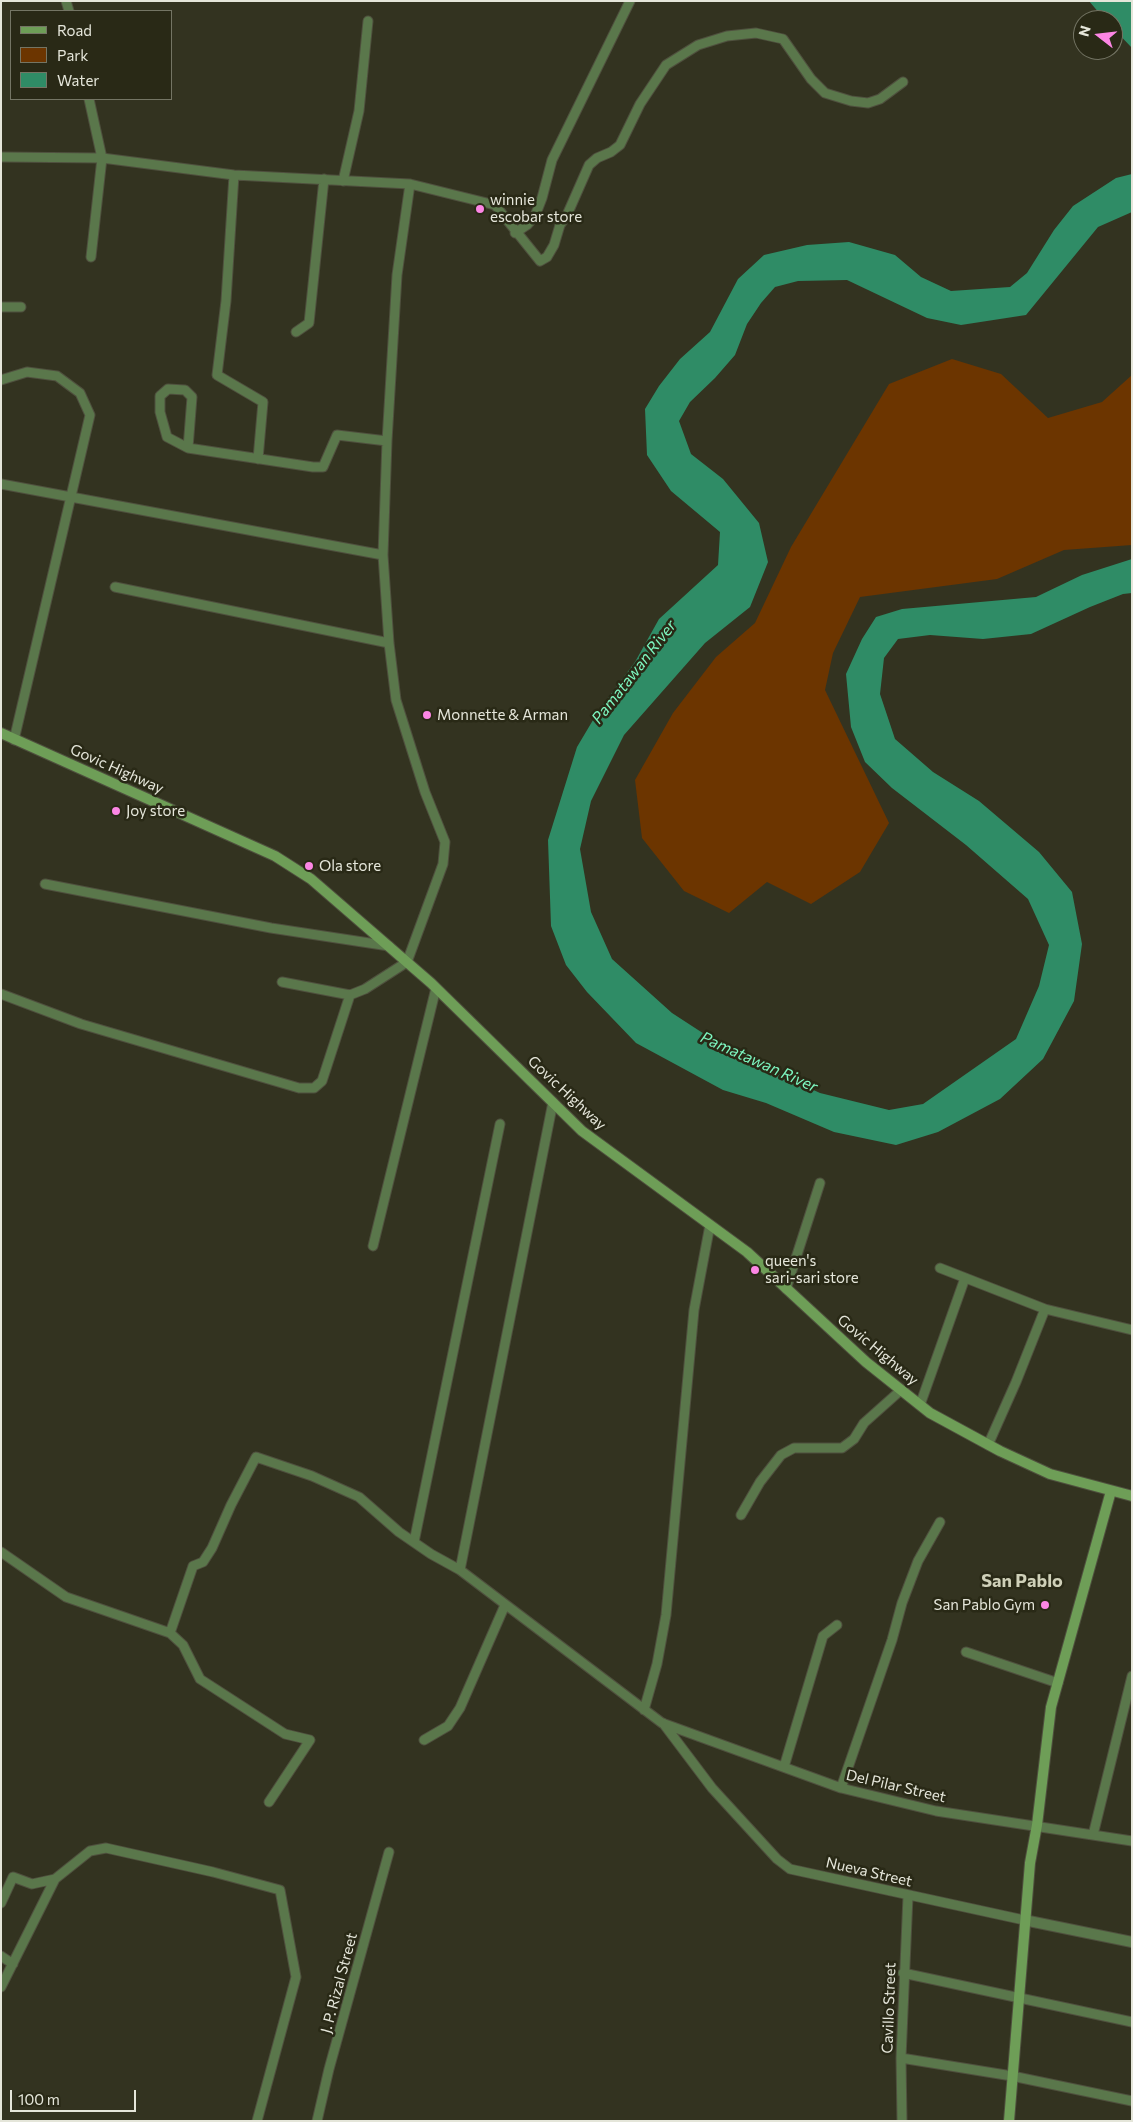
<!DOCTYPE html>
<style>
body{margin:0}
#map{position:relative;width:1133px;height:2122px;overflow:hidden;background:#333320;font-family:Commissioner,sans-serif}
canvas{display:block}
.frame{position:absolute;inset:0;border:2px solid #e5e6da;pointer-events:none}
.legend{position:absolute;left:10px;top:10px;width:162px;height:90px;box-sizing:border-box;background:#292916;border:1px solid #747564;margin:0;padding:6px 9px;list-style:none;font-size:15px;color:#e5e6da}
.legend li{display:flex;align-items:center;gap:10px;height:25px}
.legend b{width:25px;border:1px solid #747564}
.north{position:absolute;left:1073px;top:10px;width:50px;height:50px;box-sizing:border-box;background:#292916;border:1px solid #747564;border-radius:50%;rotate:286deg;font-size:14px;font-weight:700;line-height:20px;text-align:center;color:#e5e6da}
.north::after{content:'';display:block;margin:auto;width:18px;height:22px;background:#fc86e4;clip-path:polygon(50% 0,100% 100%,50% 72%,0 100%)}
.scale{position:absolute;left:10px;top:2090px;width:126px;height:22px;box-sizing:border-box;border:2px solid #e5e6da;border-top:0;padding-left:6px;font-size:15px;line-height:18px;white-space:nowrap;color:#e5e6da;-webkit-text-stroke:4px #292916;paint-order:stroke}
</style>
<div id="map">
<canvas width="1133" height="2122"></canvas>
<div class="frame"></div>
<ul class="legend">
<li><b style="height:6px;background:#6e9e57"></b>Road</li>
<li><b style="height:14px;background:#6c3500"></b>Park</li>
<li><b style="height:14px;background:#2f8c66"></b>Water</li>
</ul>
<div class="north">N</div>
<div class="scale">100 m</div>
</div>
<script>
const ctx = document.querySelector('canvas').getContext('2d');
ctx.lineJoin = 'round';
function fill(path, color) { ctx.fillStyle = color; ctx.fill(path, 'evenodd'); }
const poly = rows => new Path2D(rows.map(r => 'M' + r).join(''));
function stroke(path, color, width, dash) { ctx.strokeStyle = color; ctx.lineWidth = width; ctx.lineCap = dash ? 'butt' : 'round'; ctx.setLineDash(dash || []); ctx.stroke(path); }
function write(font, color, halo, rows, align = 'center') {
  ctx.font = font + ' Commissioner,sans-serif'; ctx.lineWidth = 5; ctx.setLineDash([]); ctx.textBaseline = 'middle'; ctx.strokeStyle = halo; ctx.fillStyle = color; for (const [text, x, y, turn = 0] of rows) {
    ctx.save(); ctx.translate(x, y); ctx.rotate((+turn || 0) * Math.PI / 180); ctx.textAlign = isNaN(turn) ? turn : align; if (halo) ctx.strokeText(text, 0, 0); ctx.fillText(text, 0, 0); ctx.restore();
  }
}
fill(poly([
 [952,359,1001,374,1048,418,1102,402,1132,375,1132,545,1064,550,997,579,860,597,833,653,825,690,889,823,860,872,811,904,767,882,729,913,684,891,642,838,635,780,673,713,716,657,755,623,791,547,889,384]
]), '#6c3500');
fill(poly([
 [1089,1,1132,1,1132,48,1113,28,1113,20,1105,20],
 [1132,174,1132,212,1098,227,1026,315,961,325,927,318,847,280,798,281,775,287,761,303,747,324,735,355,715,378,690,402,679,421,691,454,723,479,759,523,768,562,750,607,705,643,624,735,591,801,580,849,591,912,612,959,672,1013,735,1054,820,1093,889,1110,923,1104,1016,1039,1039,986,1049,945,1028,899,966,845,892,788,865,762,851,727,846,674,862,639,876,617,902,609,1036,597,1082,575,1132,559,1132,593,1123,594,1090,607,1031,634,983,639,930,635,898,639,884,658,880,694,895,739,933,772,979,801,1039,852,1072,892,1082,944,1074,1001,1043,1059,1000,1099,938,1132,896,1145,834,1132,766,1103,723,1090,636,1043,587,992,566,965,551,926,548,840,577,747,599,710,635,662,659,619,718,565,720,532,671,491,647,455,645,409,659,386,680,359,710,332,738,279,764,255,807,245,849,242,895,255,921,277,951,291,1010,287,1027,273,1054,230,1073,206,1116,178]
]), '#2f8c66');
const minor = poly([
 [66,1,69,11],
 [89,99,102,158,91,257],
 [1,157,102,158,234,175,410,184,495,205,540,261,547,257,554,245,560,225,567,215,589,165,597,158,611,152,620,145,640,104,666,65,698,45,727,36,756,33,783,39,811,79,825,93,851,101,868,103,880,99,903,82],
 [234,175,226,301,217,375,263,402,258,459],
 [343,181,359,111,368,21],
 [515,233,527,225,535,216,542,198,552,160,630,1],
 [1,307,21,307],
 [296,332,309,323,324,179],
 [1,380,27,372,57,376,80,393,90,415,14,740],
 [188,448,192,397,185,390,168,389,160,396,160,412,167,437,188,448,313,467,323,467,337,435,387,441],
 [1,484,383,555],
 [115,587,389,643],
 [45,884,271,928,389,946],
 [282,982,350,995,365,989,407,962,443,864,445,842,425,792,396,700,389,643,383,555,387,441,397,275,410,184],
 [1,994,81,1024,299,1088,314,1088,322,1081,350,995],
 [553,1102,460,1570,662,1723,841,1788,936,1811,1132,1841],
 [373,1246,436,988],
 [940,1268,1045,1309,1132,1330],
 [786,1289,820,1183],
 [920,1405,965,1278],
 [988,1445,1016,1382,1045,1309],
 [741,1515,760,1482,781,1455,794,1448,842,1448,854,1439,864,1423,901,1390],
 [414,1542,500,1124],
 [1,1552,66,1597,170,1633],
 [966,1652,1058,1683],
 [644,1710,657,1664,666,1615,694,1310,710,1225],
 [663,1723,712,1788,777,1859,790,1869,1024,1920],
 [424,1740,448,1726,460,1708,505,1605],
 [784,1767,823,1636,837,1625],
 [841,1788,892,1640,902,1603,918,1561,940,1522],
 [269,1802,310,1740,285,1734,200,1679,183,1645,170,1633,193,1566,203,1562,212,1548,231,1505,256,1457,312,1476,359,1497,399,1532,431,1554,460,1570],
 [1093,1835,1132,1676],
 [1,1903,13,1877,32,1884,55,1879],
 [1,1956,13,1964],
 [903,1973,1132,2022],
 [1,1987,55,1879,90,1851,106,1848,213,1872,280,1890,296,1977,257,2121],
 [901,2058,1012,2076,1132,2101],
 [317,2121,329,2069,389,1852],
 [902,2121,901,2058,908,1896]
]);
const tertiary = poly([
 [1024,1920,1132,1942]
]);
const secondary = poly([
 [1,733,275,856,311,879,431,983,582,1131,747,1252,866,1362,930,1413,1000,1451,1050,1474,1132,1496],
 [1009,2121,1030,1863,1037,1825,1051,1707,1111,1491]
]);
stroke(minor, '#4f503e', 11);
stroke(tertiary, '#4f503e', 12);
stroke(secondary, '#4f503e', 12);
stroke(minor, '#5a774b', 9);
stroke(tertiary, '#5a774b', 10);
stroke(secondary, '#6e9e57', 10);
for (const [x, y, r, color] of [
 [480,209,5,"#fc86e4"],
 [427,715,5,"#fc86e4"],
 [116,811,5,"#fc86e4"],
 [309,866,5,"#fc86e4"],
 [755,1270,5,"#fc86e4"],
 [1045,1605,5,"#fc86e4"]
]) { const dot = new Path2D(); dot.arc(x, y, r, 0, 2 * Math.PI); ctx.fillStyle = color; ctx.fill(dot); stroke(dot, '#292916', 2); }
write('15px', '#e5e6da', '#292916', [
 ["winnie",490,200],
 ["escobar store",490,217],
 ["Monnette & Arman",437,715],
 ["Joy store",126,811],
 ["Ola store",319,866],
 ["queen's",765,1261],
 ["sari-sari store",765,1278],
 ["San Pablo Gym",1035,1605,"right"]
], 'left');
write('15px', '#e5e6da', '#292916', [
 ["Govic Highway",117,769,24],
 ["Govic Highway",567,1093,43],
 ["Govic Highway",878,1350,40],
 ["Del Pilar Street",896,1786,13],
 ["Nueva Street",869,1872,13],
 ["J. P. Rizal Street",339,1983,-75],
 ["Cavillo Street",889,2008,-88]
]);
write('italic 16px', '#7df6c0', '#292916', [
 ["Pamatawan River",634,672,-52],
 ["Pamatawan River",759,1062,24]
]);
write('bold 18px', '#cfd0b8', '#292916', [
 ["San Pablo",1022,1581]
]);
</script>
